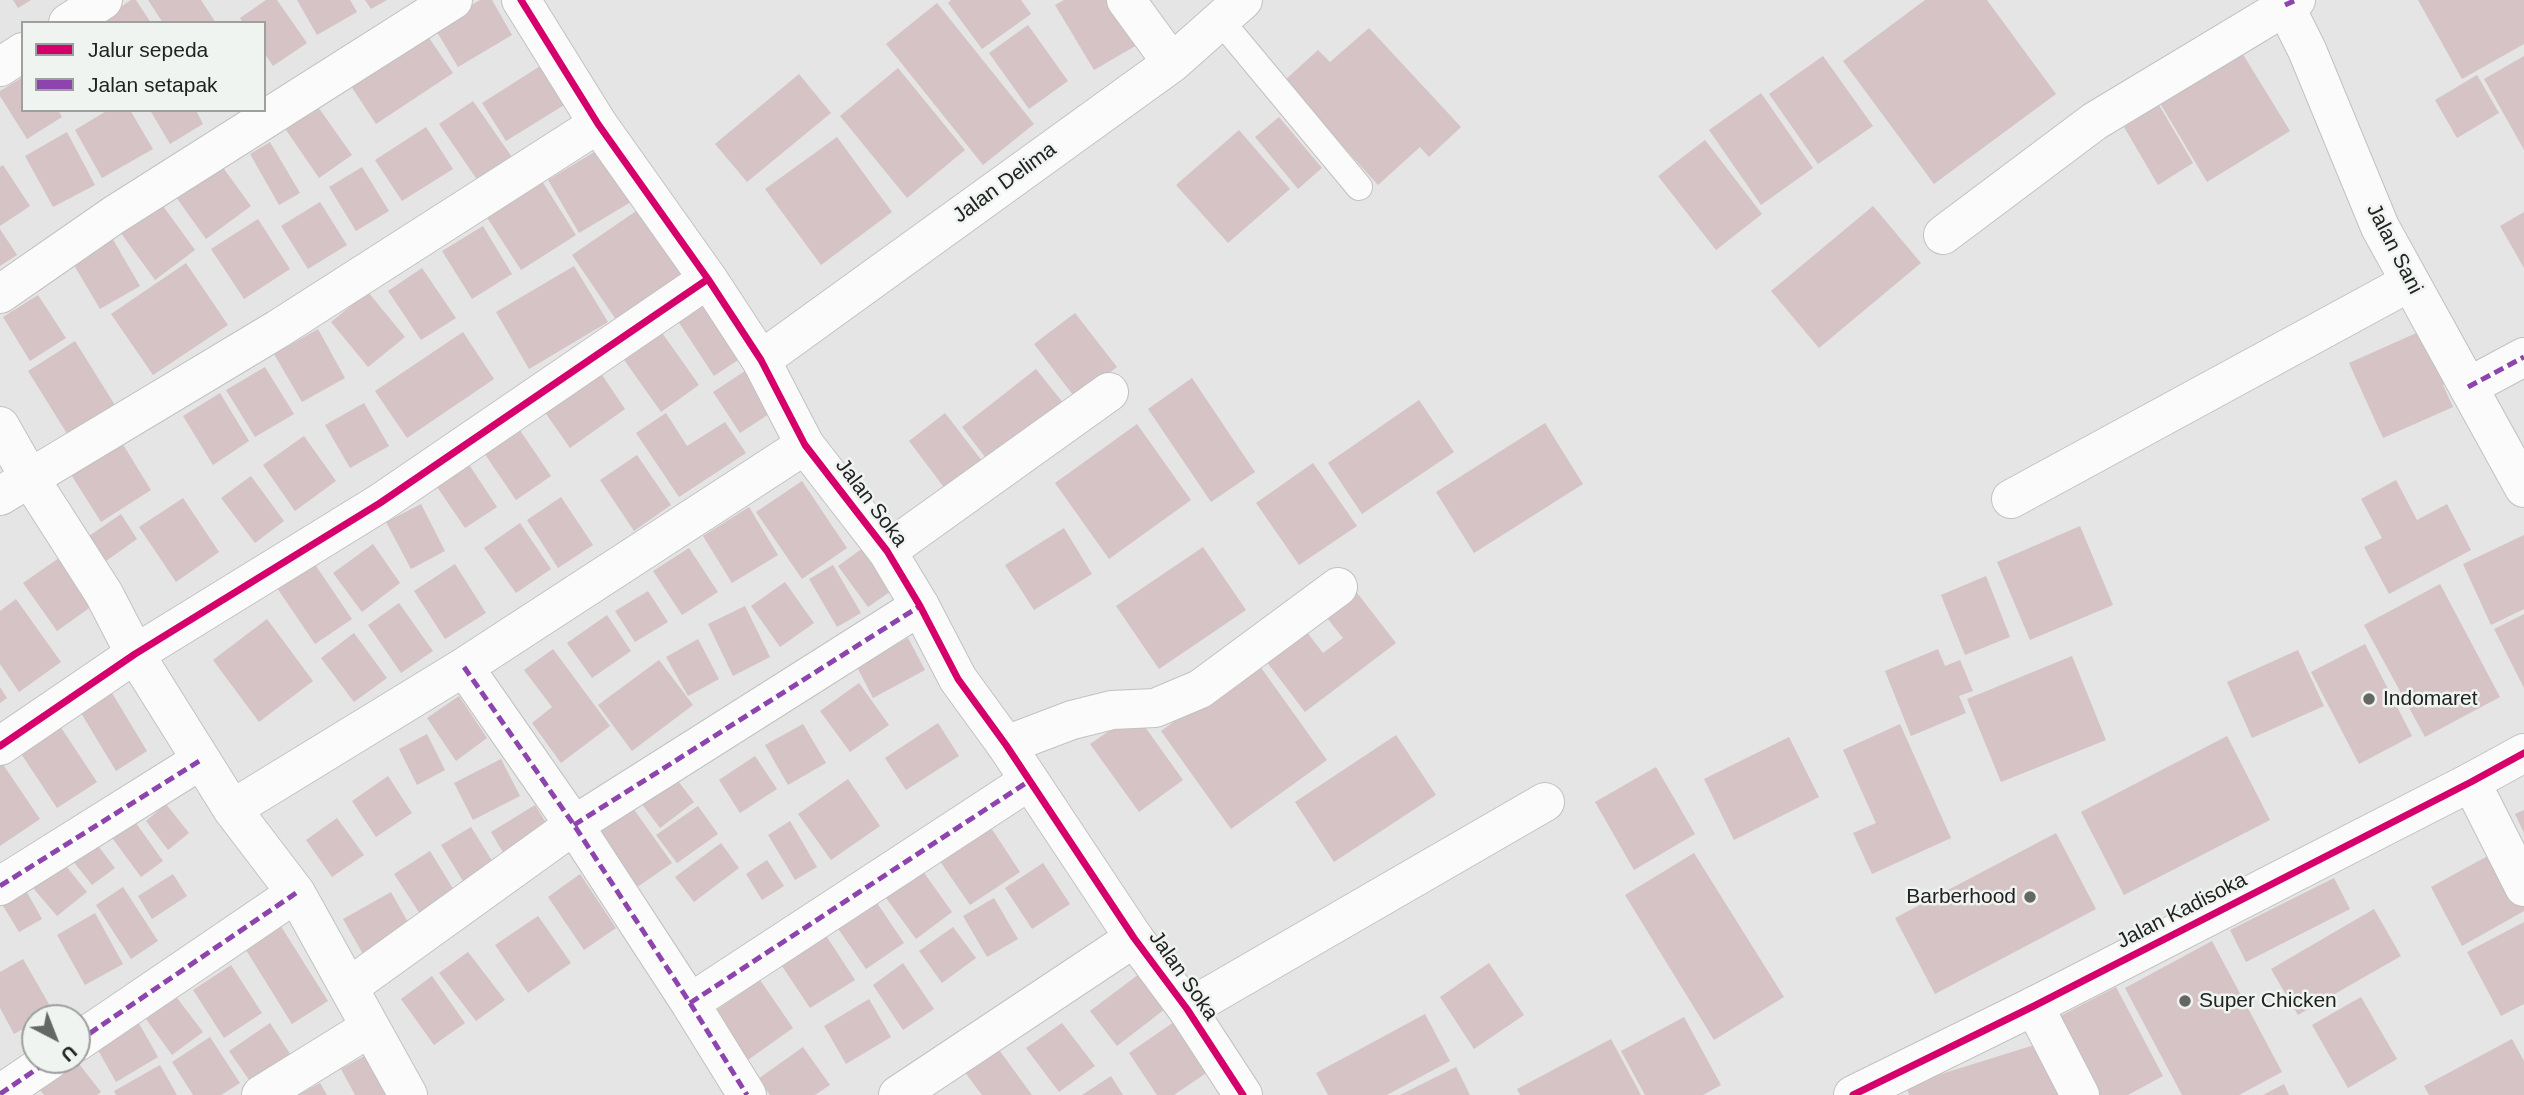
<!DOCTYPE html>
<style>
body{margin:0}
#map{position:relative;width:2524px;height:1095px;overflow:hidden;background:#e4e5e4;font-family:Arial,sans-serif}
canvas{display:block}
.legend{position:absolute;left:21px;top:21px;width:245px;height:91px;box-sizing:border-box;background:#f0f4f1;border:2px solid #9da09e;margin:0;padding:9px 12px;list-style:none;font-size:21px;color:#212322}
.legend li{display:flex;align-items:center;gap:14px;height:35px}
.legend b{width:35px;border:2px solid #9da09e}
.north{position:absolute;left:21px;top:1004px;width:70px;height:70px;box-sizing:border-box;background:#f0f4f1;border:2px solid #9da09e;border-radius:50%;rotate:138deg;font-size:19px;font-weight:700;line-height:28px;text-align:center;color:#212322}
.north::after{content:'';display:block;margin:auto;width:24px;height:32px;background:#656766;clip-path:polygon(50% 0,100% 100%,50% 72%,0 100%)}
</style>
<div id="map">
<canvas width="2524" height="1095"></canvas>
<ul class="legend">
<li><b style="height:9px;background:#d6006c"></b>Jalur sepeda</li>
<li><b style="height:9px;background:#8e44ad"></b>Jalan setapak</li>
</ul>
<div class="north">U</div>
</div>
<script>
const ctx = document.querySelector('canvas').getContext('2d');
ctx.lineJoin = 'round';
function fill(path, color) { ctx.fillStyle = color; ctx.fill(path, 'evenodd'); }
const poly = rows => new Path2D(rows.map(r => 'M' + r).join(''));
function stroke(path, color, width, dash) { ctx.strokeStyle = color; ctx.lineWidth = width; ctx.lineCap = dash ? 'butt' : 'round'; ctx.setLineDash(dash || []); ctx.stroke(path); }
function write(font, color, halo, rows, align = 'center') {
  ctx.font = font + ' Arial,sans-serif'; ctx.lineWidth = 5; ctx.setLineDash([]); ctx.textBaseline = 'middle'; ctx.strokeStyle = halo; ctx.fillStyle = color; for (const [text, x, y, turn = 0] of rows) {
    ctx.save(); ctx.translate(x, y); ctx.rotate((+turn || 0) * Math.PI / 180); ctx.textAlign = isNaN(turn) ? turn : align; if (halo) ctx.strokeText(text, 0, 0); ctx.fillText(text, 0, 0); ctx.restore();
  }
}
fill(poly([
 [13,0,31,0,18,8],
 [131,0,136,0,151,23,97,23],
 [148,0,201,0,216,23,163,23],
 [266,0,277,0,307,43,273,66,264,53,264,23,243,23,240,18],
 [297,0,350,0,357,12,317,35],
 [365,0,387,0,371,9],
 [480,0,492,0,512,35,458,67,434,27],
 [951,0,1021,0,1031,14,982,49,948,3],
 [1064,0,1119,0,1144,41,1094,70,1055,5],
 [1925,0,1987,0,2056,94,1934,184,1843,61],
 [2418,0,2524,0,2524,44,2462,79],
 [937,3,1034,124,983,165,886,44],
 [1028,25,1068,81,1029,109,989,53],
 [1369,28,1461,127,1429,157,1420,147,1378,185,1284,81,1318,50,1330,62],
 [425,32,453,73,376,124,349,83],
 [2236,43,2290,131,2207,182,2154,93],
 [1823,56,1873,126,1818,164,1769,94],
 [2524,56,2524,150,2484,79],
 [545,63,569,102,506,141,482,103],
 [898,68,965,150,907,198,840,116],
 [799,74,831,113,747,182,715,144],
 [2477,75,2499,113,2457,138,2435,100],
 [23,77,23,110,58,110,62,117,27,139,0,96,0,91],
 [1761,93,1813,168,1761,205,1709,130],
 [473,101,514,160,480,184,439,124],
 [316,104,352,155,319,178,284,127],
 [2159,105,2193,163,2158,185,2124,127],
 [108,110,130,110,153,149,102,178,75,130],
 [150,110,196,110,203,124,170,144],
 [1279,117,1322,168,1298,189,1255,137],
 [426,127,453,169,402,201,375,160],
 [1239,130,1290,189,1228,243,1176,185],
 [67,132,95,185,53,207,25,156],
 [837,137,892,212,821,265,765,189],
 [1705,140,1762,214,1716,250,1658,176],
 [270,142,300,193,279,205,250,154],
 [604,146,636,199,579,233,548,180],
 [216,158,251,206,206,239,171,190],
 [3,165,30,206,0,226,0,167],
 [362,167,389,211,356,231,329,187],
 [542,181,576,235,521,270,486,216],
 [155,195,195,250,155,280,115,225],
 [320,202,347,245,308,269,281,226],
 [1873,206,1921,263,1819,348,1771,291],
 [642,207,688,276,619,324,572,255],
 [2524,212,2524,268,2500,226],
 [258,219,290,269,244,299,211,249],
 [483,226,512,274,472,299,442,251],
 [0,229,17,255,0,266],
 [108,231,140,286,100,309,68,255],
 [186,263,228,325,153,375,111,314],
 [574,266,608,322,529,369,496,312],
 [422,268,456,318,421,340,388,291],
 [713,289,753,350,714,376,674,315],
 [368,292,405,337,368,367,331,322],
 [38,295,66,338,30,361,3,317],
 [1075,313,1117,367,1076,399,1034,344],
 [2432,326,2456,380,2443,385,2453,407,2383,438,2349,363],
 [658,327,699,385,661,412,620,354],
 [318,329,345,378,302,402,274,354],
 [463,332,494,379,407,438,375,391],
 [75,341,118,410,71,440,28,371],
 [265,367,294,414,255,437,226,390],
 [751,367,778,408,740,433,713,392],
 [598,369,625,409,570,448,542,408],
 [1036,369,1064,404,989,462,962,427],
 [1192,378,1255,472,1211,502,1148,409],
 [220,393,249,441,213,465,183,416],
 [1419,400,1454,452,1362,514,1328,463],
 [364,403,389,446,350,468,325,425],
 [666,413,687,446,725,422,746,453,679,497,636,433],
 [945,413,986,466,949,494,909,441],
 [515,423,551,476,516,500,480,447],
 [1545,423,1583,484,1474,553,1436,492],
 [1137,424,1191,500,1109,559,1055,483],
 [116,433,151,490,101,522,65,465],
 [304,436,336,481,295,511,263,465],
 [637,455,671,505,634,531,600,480],
 [468,463,497,507,465,528,435,484],
 [1313,463,1357,526,1299,565,1256,503],
 [251,476,284,521,255,543,221,498],
 [2396,480,2417,520,2447,504,2471,550,2389,594,2364,547,2382,538,2361,499],
 [802,481,847,548,802,579,756,512],
 [561,497,593,545,558,568,527,520],
 [183,498,219,552,176,582,139,527],
 [421,504,445,551,411,569,386,522],
 [749,507,778,555,732,583,703,536],
 [121,514,137,539,106,561,89,536],
 [520,523,551,569,516,593,484,548],
 [2080,526,2113,605,2030,640,1997,562],
 [1064,528,1092,574,1034,610,1005,565],
 [2524,535,2524,609,2491,625,2463,564],
 [874,540,904,582,868,607,838,566],
 [373,544,400,583,362,612,333,573],
 [1203,547,1246,610,1159,669,1116,606],
 [689,548,718,592,682,615,653,571],
 [69,551,102,599,57,631,23,583],
 [312,560,352,619,315,644,275,585],
 [455,564,486,613,445,639,414,591],
 [833,565,861,613,837,627,809,579],
 [1986,576,2010,637,1965,655,1941,595],
 [785,582,814,623,780,647,751,606],
 [2440,584,2500,697,2425,737,2364,625],
 [1354,589,1396,643,1305,712,1263,657,1303,627,1323,653,1343,638,1323,613],
 [648,591,668,622,635,642,615,611],
 [16,599,61,662,19,692,0,664,0,611],
 [399,603,433,651,401,673,368,625],
 [745,606,770,657,733,676,708,624],
 [2524,614,2524,688,2494,629],
 [607,615,631,651,592,678,567,643],
 [267,619,313,681,259,722,213,660],
 [354,633,387,678,354,702,321,658],
 [908,638,925,670,873,698,856,665],
 [698,639,719,679,688,696,666,657],
 [2365,644,2412,736,2359,764,2311,672],
 [553,649,610,726,561,763,532,723,552,707,524,670],
 [1938,649,1945,666,1960,660,1973,691,1959,696,1966,713,1911,736,1885,671],
 [2298,650,2324,706,2252,738,2227,682],
 [2072,656,2106,740,2001,782,1967,699],
 [659,660,693,705,632,751,598,705],
 [1257,662,1327,760,1231,829,1161,731],
 [859,683,889,725,850,752,820,711],
 [0,687,7,698,0,703],
 [112,693,147,751,116,771,81,713],
 [459,696,487,738,456,761,427,718],
 [1135,713,1183,780,1139,812,1090,744],
 [58,723,97,782,57,808,18,749],
 [938,723,959,756,906,790,885,758],
 [803,724,826,763,788,785,765,745],
 [1900,724,1951,838,1872,874,1853,833,1876,823,1843,750],
 [427,734,445,770,417,785,399,749],
 [1396,735,1436,795,1334,862,1295,802],
 [2227,736,2270,820,2124,895,2081,812],
 [1789,737,1819,797,1734,840,1704,779],
 [755,756,777,789,740,813,719,780],
 [501,759,520,796,473,820,454,783],
 [0,760,40,819,0,846],
 [1656,767,1695,834,1634,870,1595,802],
 [669,769,694,802,660,828,635,795],
 [388,776,412,813,376,837,352,801],
 [848,779,880,826,831,860,798,814],
 [628,801,672,863,630,892,587,830],
 [166,804,189,833,168,850,146,821],
 [535,805,553,834,508,861,491,832],
 [698,806,718,834,677,863,656,835],
 [2524,810,2524,833,2515,814],
 [337,818,364,855,332,877,306,840],
 [133,819,163,861,141,877,110,835],
 [986,820,1020,872,970,905,935,854],
 [790,821,817,867,795,880,768,835],
 [471,827,496,867,466,886,441,845],
 [2056,833,2096,909,1935,994,1895,918],
 [92,838,115,868,92,885,69,856],
 [721,843,739,868,694,902,675,877],
 [430,851,457,895,422,917,394,874],
 [2495,852,2524,906,2524,911,2462,946,2431,887],
 [1694,853,1784,997,1714,1040,1625,895],
 [58,856,87,892,57,916,27,881],
 [767,860,784,886,762,900,746,874],
 [915,860,952,912,916,939,878,887],
 [1043,863,1070,904,1032,929,1005,888],
 [173,874,187,896,152,919,138,896],
 [580,874,616,928,584,950,548,897],
 [2334,878,2350,909,2246,962,2230,930],
 [24,887,42,919,19,932,0,901],
 [123,887,158,941,131,959,96,905],
 [869,891,904,943,866,969,830,917],
 [391,892,414,933,367,961,343,919],
 [994,898,1018,939,987,957,963,916],
 [2374,909,2401,956,2298,1015,2271,969],
 [95,913,123,964,85,985,57,935],
 [538,916,571,963,528,993,495,945],
 [277,920,328,1001,292,1024,241,942],
 [2524,922,2524,1004,2501,1016,2467,952],
 [953,927,976,958,942,983,919,951],
 [823,931,855,980,810,1008,778,960],
 [2212,941,2282,1072,2239,1095,2182,1095,2125,988],
 [468,952,505,1000,476,1021,439,973],
 [23,959,53,1011,41,1018,35,1018,35,1022,14,1034,0,1008,0,972],
 [903,963,934,1009,903,1030,873,985],
 [1489,963,1524,1015,1474,1049,1440,997],
 [231,965,262,1013,224,1038,193,990],
 [1147,968,1174,1002,1117,1046,1090,1011],
 [432,976,465,1023,434,1045,401,999],
 [760,980,793,1028,745,1062,712,1013],
 [2116,987,2163,1076,2128,1095,2085,1095,2047,1023],
 [171,990,203,1032,172,1055,141,1012],
 [2361,997,2397,1059,2348,1088,2312,1025],
 [869,999,891,1037,846,1064,824,1026],
 [1425,1014,1450,1061,1387,1095,1328,1095,1316,1073],
 [1184,1015,1218,1065,1174,1095,1157,1095,1129,1053],
 [1684,1017,1721,1085,1703,1095,1645,1095,1621,1051],
 [136,1018,158,1057,116,1082,94,1043],
 [270,1023,296,1063,256,1090,229,1051],
 [1062,1023,1095,1066,1059,1092,1026,1048],
 [210,1037,240,1083,221,1095,193,1095,172,1062],
 [1611,1039,1641,1095,1520,1095,1517,1089],
 [2512,1039,2524,1061,2524,1095,2429,1095,2424,1086],
 [2044,1042,2060,1095,1909,1095,1906,1085],
 [803,1047,830,1085,815,1095,770,1095,758,1079],
 [997,1047,1032,1095,982,1095,964,1071],
 [375,1050,399,1095,355,1095,341,1069],
 [66,1060,76,1060,101,1092,97,1095,44,1095,35,1084],
 [160,1065,177,1095,116,1095,114,1091],
 [1456,1067,1470,1095,1400,1095],
 [1111,1076,1123,1095,1082,1095],
 [320,1083,327,1095,298,1095],
 [2284,1084,2289,1095,2263,1095]
]), '#d5c3c6');
const service = poly([
 [1220,20,1359,187]
]);
const minor = poly([
 [1126,0,1172,63],
 [2282,0,2307,50,2380,227,2524,488],
 [68,23,103,0],
 [0,67,23,52],
 [1943,235,2095,121,2296,0],
 [0,294,114,215,453,0],
 [761,360,1172,63,1243,0],
 [2468,387,2524,357],
 [0,426,29,477,104,594,135,654,232,809,296,893,408,1095],
 [0,496,278,329,598,124],
 [2011,499,2410,282],
 [887,551,1109,392],
 [464,667,574,825,690,1003,747,1095],
 [1006,745,1072,720,1112,710,1155,708,1200,689,1338,587],
 [0,746,135,654,380,503,708,279],
 [2471,782,2524,887],
 [232,809,464,667,805,445],
 [0,886,201,760],
 [349,987,574,825,920,606],
 [690,1003,1029,781],
 [2034,1006,2080,1095],
 [1187,1009,1545,802],
 [77,1042,296,893],
 [0,1094,50,1060],
 [261,1095,369,1028],
 [898,1095,1134,938]
]);
const tertiary = poly([
 [521,0,598,124,708,279,761,360,805,445,887,551,920,606,958,679,1006,745,1134,938,1187,1009,1243,1095],
 [1853,1095,2034,1006,2471,782,2524,753]
]);
stroke(service, '#c1c2c1', 28);
stroke(minor, '#c1c2c1', 40);
stroke(tertiary, '#c1c2c1', 40);
stroke(service, '#fbfbfb', 26);
stroke(minor, '#fbfbfb', 38);
stroke(tertiary, '#fbfbfb', 38);
stroke(poly([
 [2285,5,2296,0],
 [2468,387,2524,357],
 [464,667,574,825,690,1003,747,1095],
 [574,825,920,606],
 [0,886,201,760],
 [690,1003,1029,781],
 [77,1042,296,893],
 [0,1094,50,1060]
]), '#8e44ad', 5, [10, 5]);
stroke(poly([
 [521,0,598,124,708,279,761,360,805,445,887,551,920,606,958,679,1006,745,1134,938,1187,1009,1243,1095],
 [0,746,135,654,380,503,708,279],
 [1853,1095,2034,1006,2471,782,2524,753]
]), '#d6006c', 7);
for (const [x, y, r, color] of [
 [2369,699,7,"#656766"],
 [2030,897,7,"#656766"],
 [2185,1001,7,"#656766"]
]) { const dot = new Path2D(); dot.arc(x, y, r, 0, 2 * Math.PI); ctx.fillStyle = color; ctx.fill(dot); stroke(dot, '#f0f4f1', 2.5); }
write('21px', '#212322', '#f0f4f1', [
 ["Jalan Delima",1005,183,-36],
 ["Jalan Sani",2394,249,63],
 ["Jalan Soka",871,503,53],
 ["Jalan Kadisoka",2182,911,-27],
 ["Jalan Soka",1183,976,55]
]);
write('21px', '#212322', '#f0f4f1', [
 ["Indomaret",2383,699],
 ["Barberhood",2016,897,"right"],
 ["Super Chicken",2199,1001]
], 'left');
</script>
